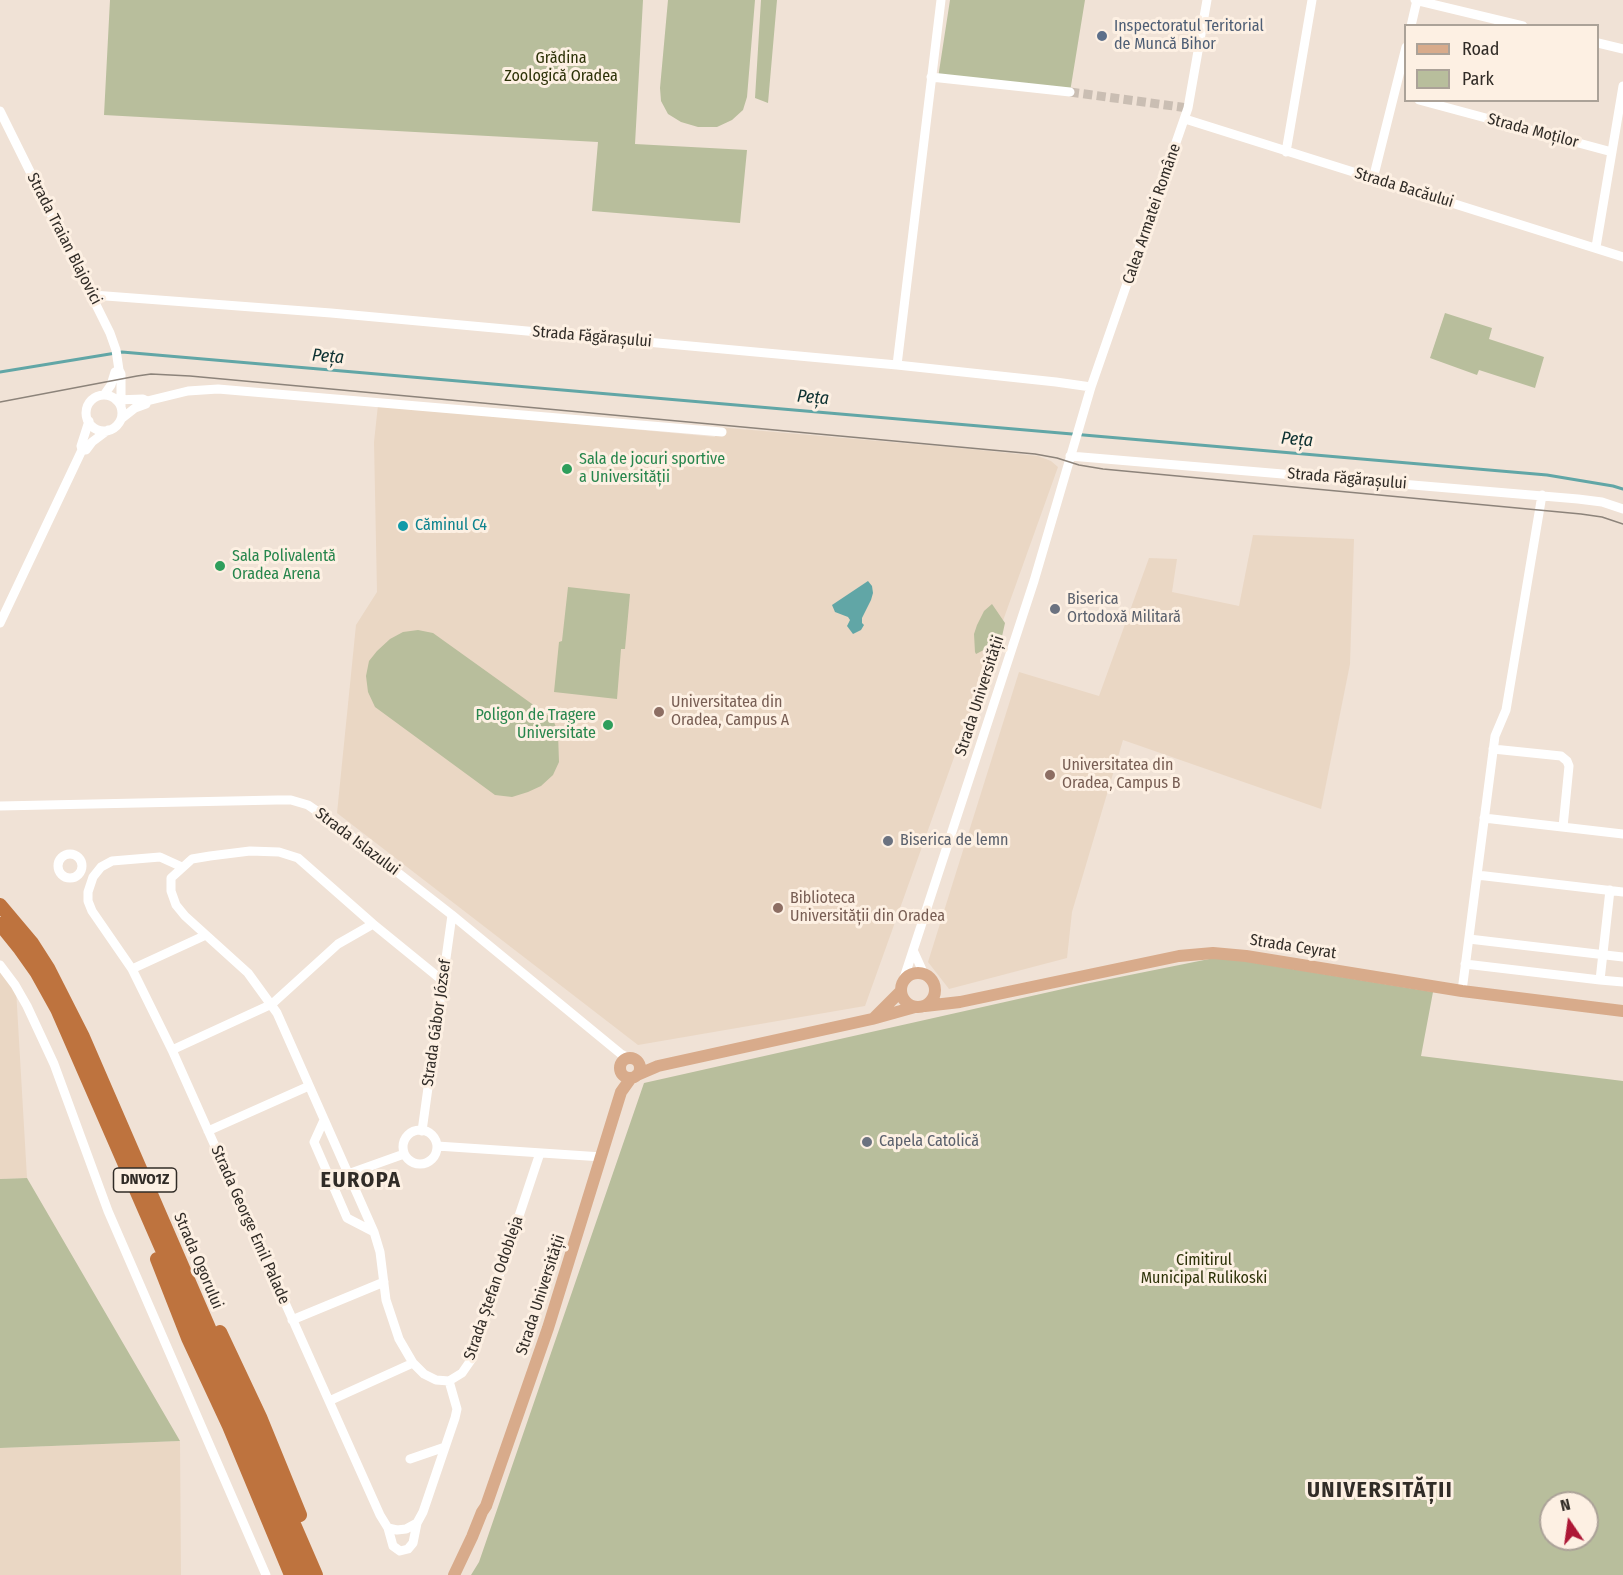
<!DOCTYPE html>
<meta charset="utf-8">
<style>
body{margin:0}
#map{position:relative;width:1623px;height:1575px;overflow:hidden;background:#f0e2d6;font-family:"Fira Sans Condensed",sans-serif}
canvas{display:block}
.legend{position:absolute;left:1404px;top:24px;width:195px;height:78px;box-sizing:border-box;background:#fdf0e3;border:2px solid #aba298;margin:0;padding:8px 10px;list-style:none;font-size:18px;color:#312c27}
.legend li{display:flex;align-items:center;gap:12px;height:30px}
.legend b{width:30px;border:2px solid #aba298}
.north{position:absolute;left:1539px;top:1491px;width:60px;height:60px;box-sizing:border-box;background:#fdf0e3;border:2px solid #aba298;border-radius:50%;rotate:347deg;font-size:16px;font-weight:700;line-height:24px;text-align:center;color:#312c27}
.north::after{content:'';display:block;margin:auto;width:21px;height:27px;background:#ad1836;clip-path:polygon(50% 0,100% 100%,50% 72%,0 100%)}
</style>
<div id="map">
<canvas width="1623" height="1575"></canvas>
<ul class="legend">
<li><b style="height:8px;background:#d8ab8b"></b>Road</li>
<li><b style="height:16px;background:#b8be9c"></b>Park</li>
</ul>
<div class="north">N</div>
</div>
<script>
const ctx = document.querySelector('canvas').getContext('2d');
ctx.lineJoin = 'round';
function fill(path, color) { ctx.fillStyle = color; ctx.fill(path, 'evenodd'); }
const poly = rows => new Path2D(rows.map(r => 'M' + r).join(''));
function stroke(path, color, width, dash) { ctx.strokeStyle = color; ctx.lineWidth = width; ctx.lineCap = dash ? 'butt' : 'round'; ctx.setLineDash(dash || []); ctx.stroke(path); }
function write(font, color, halo, rows, align = 'center') {
  ctx.font = font + ' "Fira Sans Condensed",sans-serif'; ctx.lineWidth = 6; ctx.setLineDash([]); ctx.textBaseline = 'middle'; ctx.strokeStyle = halo; ctx.fillStyle = color; for (const [text, x, y, turn = 0] of rows) {
    ctx.save(); ctx.translate(x, y); ctx.rotate((+turn || 0) * Math.PI / 180); ctx.textAlign = isNaN(turn) ? turn : align; if (halo) ctx.strokeText(text, 0, 0); ctx.fillText(text, 0, 0); ctx.restore();
  }
}
fill(poly([
 [378,405,715,437,717,427,960,448,1038,456,1051,461,1058,467,865,1006,638,1045,337,813,356,625,377,592,374,442],
 [1253,535,1354,539,1350,664,1321,809,1123,740,1072,912,1067,958,949,989,928,962,1019,672,1099,696,1149,558,1177,559,1172,592,1239,606],
 [0,971,16,989,27,1178,0,1179],
 [180,1441,181,1575,0,1575,0,1448]
]), '#ead7c4');
fill(poly([
 [110,0,643,0,635,144,747,150,740,223,592,211,598,142,104,115],
 [668,0,755,0,747,97,743,110,732,120,717,127,698,127,681,122,668,114,661,101,660,88],
 [761,0,777,0,768,103,755,98],
 [950,0,1085,0,1070,92,938,78],
 [1445,313,1492,328,1489,339,1544,357,1535,388,1479,370,1477,375,1430,358],
 [568,587,630,594,625,649,621,649,617,699,554,692,559,642,562,641],
 [992,604,1005,623,1001,641,976,654,975,652,974,634,977,625,984,611],
 [418,630,433,633,553,719,558,733,559,762,553,775,541,786,528,792,512,797,495,795,375,707,368,692,366,676,369,661,377,651,390,639,403,632],
 [1219,957,1433,992,1421,1056,1623,1081,1623,1575,471,1575,479,1562,644,1083,1085,984],
 [1551,1503,1587,1503,1587,1539,1551,1539],
 [27,1178,180,1441,0,1448,0,1179]
]), '#b8be9c');
fill(poly([
 [868,581,872,586,873,593,871,600,862,618,862,623,864,625,861,630,853,634,847,626,850,620,848,617,835,612,832,605]
]), '#61a6a6');
stroke(poly([
 [0,372,122,352,1547,475,1613,486,1623,489]
]), '#61a6a6', 3);
stroke(poly([
 [1070,92,1188,108]
]), '#cabeb3', 9, [9, 4.5]);
stroke(poly([
 [1415,0,1523,26],
 [1411,26,1417,0],
 [1598,43,1623,49],
 [931,77,1070,92],
 [1419,100,1612,152],
 [0,111,110,333,116,350,119,370,121,374,121,406],
 [1185,119,1623,257],
 [1286,152,1312,0],
 [1373,179,1406,47],
 [1596,247,1623,86],
 [93,295,331,313,897,365,1056,382,1091,387],
 [897,365,941,0],
 [104,395,111,385,115,372,119,370],
 '86 413a18 18 0 1 1 36 0a18 18 0 1 1-36 0Z',
 [116,400,143,399,147,401],
 [121,419,135,408,146,404,147,401,188,391,218,389,722,432],
 [82,450,86,450,92,442,108,430],
 [1070,456,1578,499,1602,502,1623,509],
 [0,623,82,450,81,446,89,421],
 [1493,749,1561,756,1567,761,1569,766,1563,827],
 [0,806,277,800,291,800,308,805,337,825,452,915,621,1054,631,1059],
 [1484,818,1623,834],
 '58 866a12 12 0 1 1 24 0a12 12 0 1 1-24 0Z',
 [182,867,160,857,112,861,101,867,93,877,88,892,88,901,92,911,132,969,172,1050,380,1515,388,1528,397,1530,406,1529,417,1523,423,1512,455,1418,457,1409,449,1381],
 [1477,875,1623,892],
 [1469,939,1623,957],
 [913,950,924,974],
 [1465,964,1600,980,1610,890],
 [0,965,15,985,27,1006,54,1064,108,1211,266,1575],
 [132,969,206,935],
 [1600,980,1623,982],
 [443,981,373,924,298,858,279,852,250,851,210,856,192,859,171,878,171,891,176,905,185,916,248,973,277,1013,374,1232,380,1252,386,1300,399,1339,413,1363,424,1374,436,1380,449,1381,462,1373,471,1360,540,1153],
 [903,981,1034,581,1091,387,1188,108,1207,0],
 [1462,991,1495,736,1506,710,1542,495],
 [172,1050,272,1004,338,944,373,924],
 [324,1120,314,1142,347,1218,374,1232],
 '403 1147a17 17 0 1 1 34 0a17 17 0 1 1-34 0Z',
 [208,1131,309,1086],
 [422,1131,452,915],
 [437,1146,602,1157],
 [348,1174,404,1154],
 [292,1320,384,1282],
 [329,1401,413,1363],
 [410,1459,445,1447],
 [388,1528,393,1546,400,1551,408,1549,413,1543,417,1523]
]), '#fff', 9);
stroke(poly([
 '901 990a17 17 0 1 1 34 0a17 17 0 1 1-34 0Z',
 [925,1006,960,1002,1179,956,1213,953,1246,956,1462,991,1623,1011],
 [874,1018,901,991],
 '620 1068a10 10 0 1 1 20 0a10 10 0 1 1-20 0Z',
 [637,1075,658,1066,872,1019,915,1007],
 [454,1575,472,1537,482,1512,486,1506,548,1328,621,1092,631,1078]
]), '#d8ab8b', 12);
stroke(poly([
 [0,905,32,943,48,968,83,1037,316,1575],
 [0,924,20,949,37,973,57,1009,304,1575],
 [157,1259,188,1338,229,1426,291,1575],
 [220,1332,260,1417,300,1515]
]), '#be733e', 14);
stroke(poly([
 [0,402,137,376,151,374,190,376,1035,454,1057,458,1079,465,1103,469,1581,514,1602,517,1623,524]
]), '#8c837a', 1.5);
for (const [x, y, r, color] of [
 [1102,36,6,"#5c6f8a"],
 [567,469,6,"#2e9e5b"],
 [403,526,6,"#0f9aa8"],
 [220,566,6,"#2e9e5b"],
 [1055,609,6,"#6b7280"],
 [659,712,6,"#8d6e63"],
 [608,725,6,"#2e9e5b"],
 [1050,775,6,"#8d6e63"],
 [888,841,6,"#6b7280"],
 [778,908,6,"#8d6e63"],
 [867,1142,6,"#6b7280"]
]) { const dot = new Path2D(); dot.arc(x, y, r, 0, 2 * Math.PI); ctx.fillStyle = color; ctx.fill(dot); stroke(dot, '#fdf0e3', 2); }
for (const [x, y, w] of [
 [145,1180,63]
]) { const box = new Path2D(); box.roundRect(x - w / 2, y - 12, w, 24, 4.5); ctx.fillStyle = '#fdf0e3'; ctx.fill(box); stroke(box, '#312c27', 1.5); }
write('bold 15px', '#312c27', null, [
 ["DNVO1Z",145,1180]
]);
write('16px', '#4e5e75', '#fdf0e3', [
 ["Inspectoratul Teritorial",1114,27],
 ["de Muncă Bihor",1114,45]
], 'left');
write('16px', '#2d3208', '#fdf0e3', [
 ["Grădina",561,59],
 ["Zoologică Oradea",561,77],
 ["Cimitirul",1204,1261],
 ["Municipal Rulikoski",1204,1279]
]);
write('16px', '#312c27', '#fdf0e3', [
 ["Strada Moților",1533,131,15],
 ["Strada Bacăului",1404,188,17],
 ["Calea Armatei Române",1152,214,-71],
 ["Strada Traian Blajovici",64,239,63],
 ["Strada Făgărașului",592,337,5],
 ["Strada Făgărașului",1347,479,5],
 ["Strada Universității",980,696,-72],
 ["Strada Islazului",357,842,37],
 ["Strada Ceyrat",1293,947,9],
 ["Strada Gábor József",437,1023,-82],
 ["Strada George Emil Palade",250,1225,66],
 ["Strada Ogorului",198,1261,67],
 ["Strada Ștefan Odobleja",494,1288,-71],
 ["Strada Universității",541,1295,-72]
]);
write('16px', '#27864d', '#fdf0e3', [
 ["Sala de jocuri sportive",579,460],
 ["a Universității",579,478],
 ["Sala Polivalentă",232,557],
 ["Oradea Arena",232,575],
 ["Poligon de Tragere",596,716,"right"],
 ["Universitate",596,734,"right"]
], 'left');
write('16px', '#0d838f', '#fdf0e3', [
 ["Căminul C4",415,526]
], 'left');
write('16px', '#5b616d', '#fdf0e3', [
 ["Biserica",1067,600],
 ["Ortodoxă Militară",1067,618],
 ["Biserica de lemn",900,841],
 ["Capela Catolică",879,1142]
], 'left');
write('16px', '#785e54', '#fdf0e3', [
 ["Universitatea din",671,703],
 ["Oradea, Campus A",671,721],
 ["Universitatea din",1062,766],
 ["Oradea, Campus B",1062,784],
 ["Biblioteca",790,899],
 ["Universității din Oradea",790,917]
], 'left');
write('italic 18px', '#0d3131', '#fdf0e3', [
 ["Peța",328,357,5],
 ["Peța",813,398,5],
 ["Peța",1297,440,5]
]);
ctx.letterSpacing = '1.5px';
write('bold 22px', '#312c27', '#fdf0e3', [
 ["EUROPA",361,1181],
 ["UNIVERSITĂȚII",1380,1491]
]);
ctx.letterSpacing = '0px';
</script>
